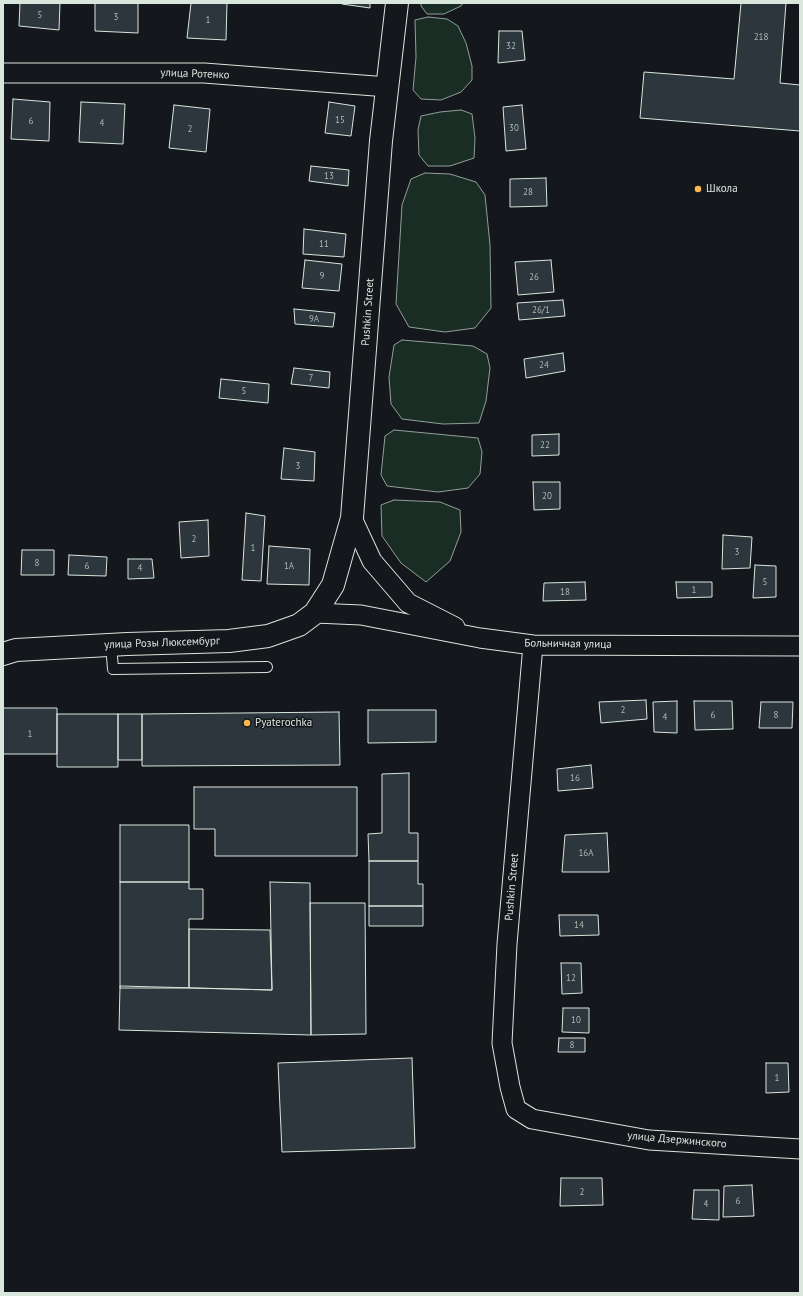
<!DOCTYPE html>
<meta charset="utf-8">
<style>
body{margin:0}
#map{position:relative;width:803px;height:1296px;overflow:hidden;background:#14181c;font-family:"PT Sans",sans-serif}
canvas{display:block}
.frame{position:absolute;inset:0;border:4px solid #d8e6dc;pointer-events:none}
</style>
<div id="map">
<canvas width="803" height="1296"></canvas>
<div class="frame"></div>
</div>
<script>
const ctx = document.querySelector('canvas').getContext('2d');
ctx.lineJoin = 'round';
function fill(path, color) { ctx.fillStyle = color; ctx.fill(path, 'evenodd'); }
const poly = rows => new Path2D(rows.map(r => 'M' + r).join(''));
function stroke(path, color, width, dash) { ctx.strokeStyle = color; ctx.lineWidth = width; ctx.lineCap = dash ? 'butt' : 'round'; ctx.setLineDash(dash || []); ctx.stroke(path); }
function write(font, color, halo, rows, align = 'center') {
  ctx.font = font + ' "PT Sans",sans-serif'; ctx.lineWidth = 3; ctx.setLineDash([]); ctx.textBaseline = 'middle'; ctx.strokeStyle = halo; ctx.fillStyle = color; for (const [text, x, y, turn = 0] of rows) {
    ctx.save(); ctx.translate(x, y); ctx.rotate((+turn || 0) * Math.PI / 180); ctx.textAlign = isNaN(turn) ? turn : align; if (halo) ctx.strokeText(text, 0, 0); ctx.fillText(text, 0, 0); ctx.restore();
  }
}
const green = poly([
 [421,3,463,3,461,6,444,14,427,14,421,6,421,3],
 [428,17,447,19,458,26,466,43,472,66,472,80,461,92,441,100,421,99,413,90,416,57,415,20,428,17],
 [461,110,472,114,475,138,474,158,450,166,428,166,419,155,418,130,421,116,440,112,461,110],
 [425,173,450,174,476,182,485,195,490,245,491,308,475,328,445,332,409,327,396,304,402,205,411,179,425,173],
 [402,340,473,346,487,354,490,368,486,401,479,423,443,424,402,419,391,404,389,377,394,345,402,340],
 [394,430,478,438,482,452,480,474,468,488,438,492,387,486,381,475,385,436,394,430],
 [394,500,440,502,460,510,461,532,450,561,426,582,401,563,382,536,381,505,394,500]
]);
fill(green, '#1a2d24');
stroke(green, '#939e99', 1);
const building = poly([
 [20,3,60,3,59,30,19,26,20,3],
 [95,3,138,3,138,33,95,31,95,3],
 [191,3,227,3,226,40,187,38,191,3],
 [342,3,370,3,370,8,342,4,342,3],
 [741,3,786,3,780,83,800,85,800,131,640,118,644,72,734,79,741,3],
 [499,31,522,31,525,60,498,63,499,31],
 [13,99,50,102,49,141,11,139,13,99],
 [81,102,125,104,123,144,79,142,81,102],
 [329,102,355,106,351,136,325,133,329,102],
 [174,105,210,109,206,152,169,148,174,105],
 [522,105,526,149,506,151,503,107,522,105],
 [311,166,349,170,348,186,309,181,311,166],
 [546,178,547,206,510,207,510,179,546,178],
 [304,229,346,234,344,257,303,254,304,229],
 [305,260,342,264,339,291,302,288,305,260],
 [551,260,554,292,518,295,515,262,551,260],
 [563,300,565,316,519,320,517,303,563,300],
 [294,309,335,313,333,327,295,324,294,309],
 [563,353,565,371,526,378,524,359,563,353],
 [294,368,330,372,329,388,291,384,294,368],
 [221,379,269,384,268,403,219,398,221,379],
 [559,434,559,455,532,456,532,435,559,434],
 [284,448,315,452,314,481,281,479,284,448],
 [533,482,560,482,560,509,534,510,533,482],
 [246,513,265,516,261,581,242,580,246,513],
 [208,520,209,556,181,558,179,522,208,520],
 [723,535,752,537,750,568,722,569,723,535],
 [269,546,310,549,309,585,267,584,269,546],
 [22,550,54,550,54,575,21,575,22,550],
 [69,555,107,557,106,576,68,575,69,555],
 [128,559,152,559,154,578,128,579,128,559],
 [755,565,776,566,776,597,753,598,755,565],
 [585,582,586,600,543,601,544,583,585,582],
 [676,582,712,582,712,597,677,598,676,582],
 [646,700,647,719,601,723,599,702,646,700],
 [677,701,677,733,654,732,653,702,677,701],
 [694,701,732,701,733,729,695,730,694,701],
 [761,702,793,702,792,728,759,728,761,702],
 [3,708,57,708,57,754,3,754,3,708],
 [368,710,436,710,436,742,368,743,368,710],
 [339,712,340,765,142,766,142,714,339,712],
 [57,714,118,714,118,767,57,767,57,714],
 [118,714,142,714,142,760,118,760,118,714],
 [591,765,593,788,558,791,557,769,591,765],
 [409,773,409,833,418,833,418,861,369,861,368,834,382,833,382,774,409,773],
 [194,787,357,787,357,856,215,856,215,829,194,829,194,787],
 [120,825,189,825,189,882,120,882,120,825],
 [607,833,609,872,562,872,565,835,607,833],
 [369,861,418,861,418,884,423,884,423,906,369,906,369,861],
 [120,882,189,882,189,889,203,889,203,919,189,919,189,988,120,988,120,882],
 [270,882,310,883,311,1035,119,1030,120,986,272,990,270,882],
 [310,903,365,903,366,1034,311,1035,310,903],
 [369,906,423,906,423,926,369,926,369,906],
 [559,915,598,915,599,935,560,936,559,915],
 [189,929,270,930,272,990,189,988,189,929],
 [561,963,581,963,582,993,562,994,561,963],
 [563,1008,589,1008,589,1033,562,1032,563,1008],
 [559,1038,585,1038,585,1052,558,1052,559,1038],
 [412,1058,415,1148,282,1152,278,1063,412,1058],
 [766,1063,788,1063,789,1092,766,1093,766,1063],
 [561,1178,602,1178,603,1205,560,1206,561,1178],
 [752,1185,754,1216,723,1217,724,1186,752,1185],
 [694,1190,719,1190,719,1220,692,1219,694,1190]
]);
fill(building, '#2c363c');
stroke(building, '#d8e6dc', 1);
const lane = poly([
 [111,644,113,669,267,667]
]);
const street = poly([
 [3,73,204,73,388,87],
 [352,518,372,561,408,603,455,627],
 [315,613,361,615,480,638,533,645,800,646],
 [533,645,507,944,502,1043,510,1087,516,1109,532,1119,649,1140,800,1149]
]);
const secondary = poly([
 [3,654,16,650,127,644,229,641,268,636,299,625,315,613,333,585,352,518,381,141,397,3]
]);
stroke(lane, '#d8e6dc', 12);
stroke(street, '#d8e6dc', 21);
stroke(secondary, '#d8e6dc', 24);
stroke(lane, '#14181c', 10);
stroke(street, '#14181c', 19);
stroke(secondary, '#14181c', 22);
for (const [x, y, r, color] of [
 [698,189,4,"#ffb74d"],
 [247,723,4,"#ffb74d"]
]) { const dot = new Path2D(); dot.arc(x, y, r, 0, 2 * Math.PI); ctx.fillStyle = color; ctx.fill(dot); stroke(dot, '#14181c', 1.5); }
write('9px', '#adbab4', null, [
 ["5",40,15],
 ["3",116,17],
 ["1",208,20],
 ["218",761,37],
 ["32",511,46],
 ["15",340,120],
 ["6",31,121],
 ["4",102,123],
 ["30",514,128],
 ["2",190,129],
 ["13",329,176],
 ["28",528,192],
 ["11",324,244],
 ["9",322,276],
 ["26",534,277],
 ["26/1",541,310],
 ["9А",314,319],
 ["24",544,365],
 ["7",311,378],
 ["5",244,391],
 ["22",545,445],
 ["3",298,466],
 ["20",547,496],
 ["2",194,539],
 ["1",253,548],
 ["3",737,552],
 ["8",37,563],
 ["6",87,566],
 ["1А",289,566],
 ["4",140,568],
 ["5",765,582],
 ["1",694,590],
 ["18",565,592],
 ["2",623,710],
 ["6",713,715],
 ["8",776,715],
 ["4",665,717],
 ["1",30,734],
 ["16",575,778],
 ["16А",586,853],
 ["14",579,925],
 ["12",571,978],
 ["10",576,1020],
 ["8",572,1045],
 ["1",777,1078],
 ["2",582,1192],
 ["6",738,1201],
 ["4",706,1204]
]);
write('11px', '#d8e6dc', '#14181c', [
 ["улица Ротенко",195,74,2],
 ["Pushkin Street",368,312,-86],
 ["улица Розы Люксембург",162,643,-2],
 ["Больничная улица",568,644,1],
 ["Pushkin Street",512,887,-85],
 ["улица Дзержинского",677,1140,5]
]);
write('11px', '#d8e6dc', '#14181c', [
 ["Школа",706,189],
 ["Pyaterochka",255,723]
], 'left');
</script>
